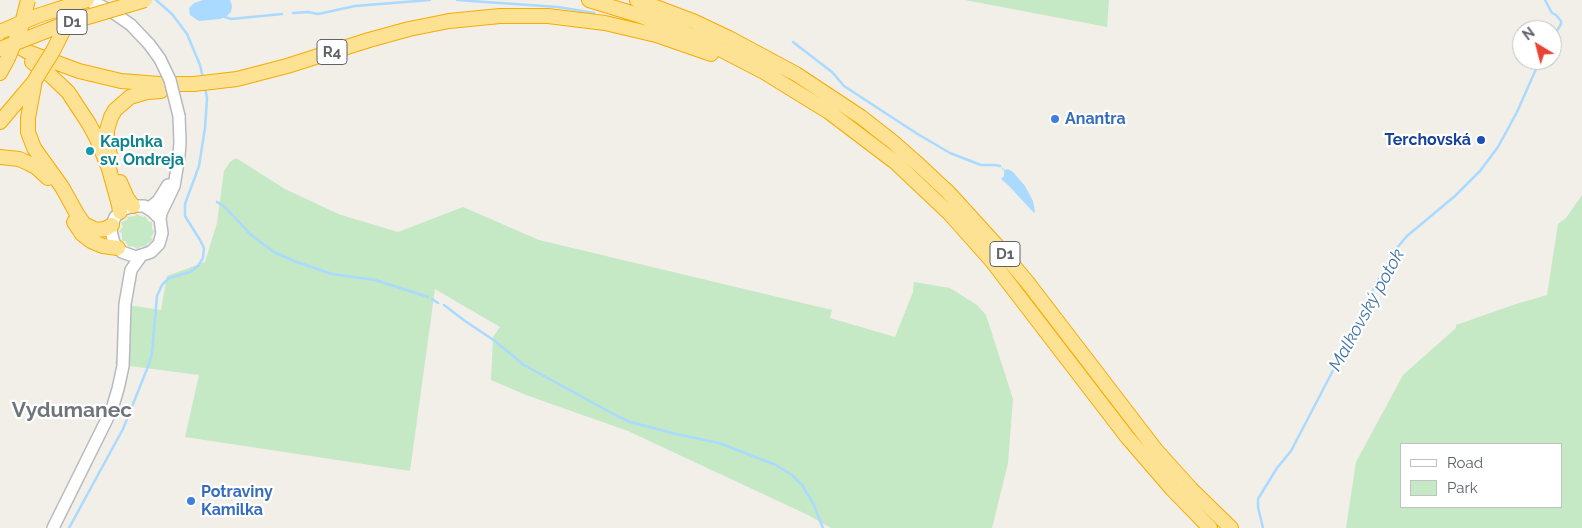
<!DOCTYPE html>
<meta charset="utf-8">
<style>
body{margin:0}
#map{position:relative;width:1582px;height:528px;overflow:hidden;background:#f1efe8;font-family:Raleway,sans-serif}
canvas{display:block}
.legend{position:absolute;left:1400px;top:443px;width:162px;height:65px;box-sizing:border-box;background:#fff;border:1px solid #bfc1c3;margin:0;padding:6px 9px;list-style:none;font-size:15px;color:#5f6368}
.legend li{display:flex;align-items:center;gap:10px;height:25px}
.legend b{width:25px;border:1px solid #bfc1c3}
.north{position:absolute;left:1512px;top:20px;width:50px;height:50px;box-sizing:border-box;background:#fff;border:1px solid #bfc1c3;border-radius:50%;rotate:323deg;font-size:14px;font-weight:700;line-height:20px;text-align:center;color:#5f6368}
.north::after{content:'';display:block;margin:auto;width:18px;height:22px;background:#ea4335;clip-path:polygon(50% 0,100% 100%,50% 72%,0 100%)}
</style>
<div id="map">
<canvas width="1582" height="528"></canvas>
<ul class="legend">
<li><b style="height:6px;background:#fff"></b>Road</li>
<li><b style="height:14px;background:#c5e8c5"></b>Park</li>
</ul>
<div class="north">N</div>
</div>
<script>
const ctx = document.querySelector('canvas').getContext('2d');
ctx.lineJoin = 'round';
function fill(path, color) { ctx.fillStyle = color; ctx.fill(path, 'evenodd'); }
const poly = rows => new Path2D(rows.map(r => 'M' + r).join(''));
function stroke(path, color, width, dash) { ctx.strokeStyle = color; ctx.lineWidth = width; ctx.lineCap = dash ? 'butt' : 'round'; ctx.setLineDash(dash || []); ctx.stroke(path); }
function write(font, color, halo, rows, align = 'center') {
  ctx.font = font + ' Raleway,sans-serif'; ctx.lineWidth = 4.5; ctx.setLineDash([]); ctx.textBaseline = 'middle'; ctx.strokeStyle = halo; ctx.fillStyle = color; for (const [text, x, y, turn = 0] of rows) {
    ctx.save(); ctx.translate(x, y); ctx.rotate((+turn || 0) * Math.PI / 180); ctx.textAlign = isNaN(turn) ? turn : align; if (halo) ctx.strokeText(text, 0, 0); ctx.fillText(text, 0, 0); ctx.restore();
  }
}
fill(poly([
 [965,0,1109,0,1107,27],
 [236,158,285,189,319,205,341,215,398,232,463,207,539,240,832,310,830,318,895,337,913,292,914,282,950,288,977,305,986,315,1013,399,1008,463,992,528,831,528,808,515,628,431,526,395,491,380,493,337,500,327,435,289,410,471,185,437,199,375,115,364,128,305,161,310,167,276,205,262,217,223,224,171,230,162],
 [1582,195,1582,528,1346,528,1356,462,1403,375,1456,328,1456,325,1516,304,1547,295,1558,224,1566,218],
 [1401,444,1561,444,1561,507,1401,507],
 [136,214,143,217,145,216,149,222,152,222,152,229,155,231,151,237,153,240,147,244,147,246,139,247,138,249,132,246,129,247,125,241,122,241,122,233,119,232,123,226,121,224,122,222,128,219,127,217,135,216]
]), '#c5e8c5');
fill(poly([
 [203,0,230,0,232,6,231,12,226,17,220,19,199,21,190,15,189,8,194,3],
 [1000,166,1005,170,1008,169,1013,172,1025,186,1033,201,1035,211,1034,213,1008,185,1001,179,1004,176,1004,171]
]), '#aadaff');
stroke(poly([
 [156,0,172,14,187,34,200,65,203,78],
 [457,0,558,7,594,13],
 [1545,0,1552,13,1556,15,1561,21,1561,24,1552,39],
 [293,13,308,12,318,14,355,6,430,0],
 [225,17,231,19,282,14],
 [793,42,832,72,844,86,916,133,950,153,981,165,995,165,1000,166],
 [217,202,225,207,250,234,274,252,294,261,332,274,375,280,428,297],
 [432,299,438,303],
 [444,305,465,321,495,341,524,365,617,416,630,422,676,434,719,443,776,465,792,475,802,485,813,503,823,528],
 [69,528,123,429,149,364,152,353,157,296,162,285,169,278,190,272,198,266,203,258,204,248,200,240,185,216,185,204,199,166,205,128,207,98,205,88],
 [1263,528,1258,507,1258,499,1277,468,1291,451,1352,334,1375,286,1396,249,1407,236,1455,196,1480,171,1498,147,1517,112,1540,60]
]), '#aadaff', 2.5);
const secondary = poly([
 [85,0,99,5,111,11,131,25,149,44,160,59],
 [148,208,152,206,158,201,168,185],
 [160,219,152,211,144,206,133,206,124,209,115,217,112,225,111,231,114,243,122,252,136,257,151,252,159,244,162,233,160,219,161,213,174,186,179,156,180,142,179,116],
 [53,528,112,409,118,389,123,366,125,304,131,270,141,256]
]);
const motorway = poly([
 [589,0,638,15,678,30,708,43,764,72,829,112,895,162,950,214,991,260,1127,437,1172,489,1210,528],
 [637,0,693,21,729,38,796,74,861,117,893,142,919,165,948,192,998,247,1028,283,1156,450,1191,489,1231,528],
 [0,36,28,52,79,71,121,81,159,84,194,84,237,79,287,66,369,40,409,29,449,21,500,16,548,16,605,23,656,35,711,54],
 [32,62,50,75,68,92,89,124,97,139,109,169,119,205,120,212],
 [0,73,8,58],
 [35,80,28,118,28,132,34,148,62,187,77,214,84,224,96,230,105,229,112,225],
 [0,122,33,83],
 [110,155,107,142,107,130,111,117,115,110,130,97,147,92,161,91],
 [0,157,19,159,28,163,36,167,48,178],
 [120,182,127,198,133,206],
 [74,222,82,234,91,241,103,246,118,248]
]);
stroke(secondary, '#b6babf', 14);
stroke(motorway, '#f9ab00', 16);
stroke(secondary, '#fff', 11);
stroke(motorway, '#fde293', 14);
const secondaryBridge = poly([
 [160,59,170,80,179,116]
]);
const motorwayBridge = poly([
 [0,32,37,16,87,0],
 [0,49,64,24,145,0],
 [8,58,21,27,28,0],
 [35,80,53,51,69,19]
]);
stroke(secondaryBridge, '#b6babf', 14, []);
stroke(motorwayBridge, '#f9ab00', 16, []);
stroke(secondaryBridge, '#fff', 11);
stroke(motorwayBridge, '#fde293', 14);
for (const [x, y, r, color] of [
 [1055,119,5,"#3f7fe0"],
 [1481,140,5,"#1a4fb4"],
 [90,151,5,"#0f9aa8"],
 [191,501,5,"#3f7fe0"]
]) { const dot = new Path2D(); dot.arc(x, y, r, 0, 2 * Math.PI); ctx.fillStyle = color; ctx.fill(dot); stroke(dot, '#fff', 2); }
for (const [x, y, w] of [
 [72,22,30],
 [332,52,30],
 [1005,254,30]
]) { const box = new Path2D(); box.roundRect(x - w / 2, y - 12.5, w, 25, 4); ctx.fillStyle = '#fff'; ctx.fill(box); stroke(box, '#5f6368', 1); }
write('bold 15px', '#5f6368', null, [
 ["D1",72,22],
 ["R4",332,52],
 ["D1",1005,254]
]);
write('bold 16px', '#366cbe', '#fff', [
 ["Anantra",1065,119],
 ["Potraviny",201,492],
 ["Kamilka",201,510]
], 'left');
write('bold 16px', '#164399', '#fff', [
 ["Terchovská",1471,140]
], 'right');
write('bold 16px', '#0d838f', '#fff', [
 ["Kaplnka",100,142],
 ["sv. Ondreja",100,160]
], 'left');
write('italic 18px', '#4174aa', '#fff', [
 ["Malkovský potok",1367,310,-61]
]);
write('bold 21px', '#70757a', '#fff', [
 ["Vydumanec",72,411]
]);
</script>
